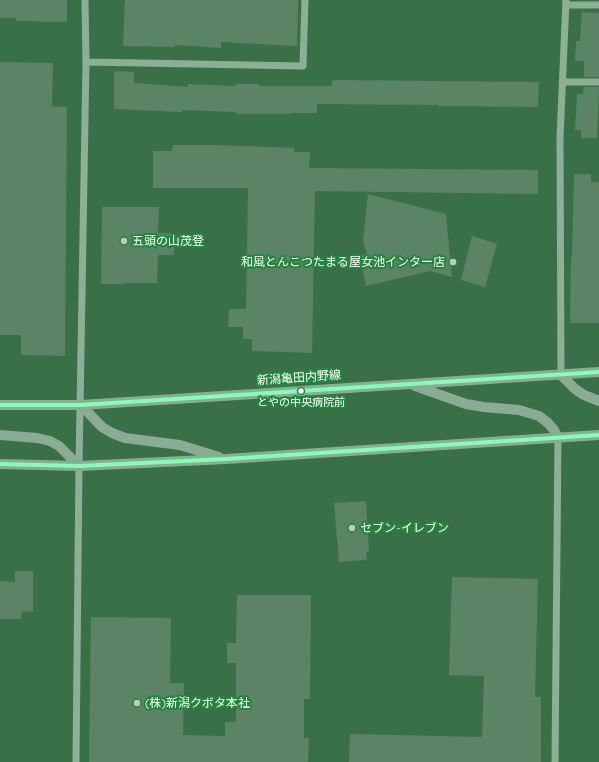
<!DOCTYPE html>
<meta charset="utf-8">
<style>
body{margin:0}
canvas{display:block;background:#397048}
</style>
<canvas width="599" height="762"></canvas>
<script>
const ctx = document.querySelector('canvas').getContext('2d');
ctx.lineJoin = 'round';
function fill(path, color) { ctx.fillStyle = color; ctx.fill(path, 'evenodd'); }
const poly = rows => new Path2D(rows.map(r => 'M' + r).join(''));
function stroke(path, color, width, dash) { ctx.strokeStyle = color; ctx.lineWidth = width; ctx.lineCap = dash ? 'butt' : 'round'; ctx.setLineDash(dash || []); ctx.stroke(path); }
function write(font, color, halo, rows, align = 'center') {
  ctx.font = font + ' Quicksand,"Noto Sans JP",sans-serif'; ctx.lineWidth = 4; ctx.setLineDash([]); ctx.textBaseline = 'middle'; ctx.strokeStyle = halo; ctx.fillStyle = color; for (const [text, x, y, turn = 0] of rows) {
    ctx.save(); ctx.translate(x, y); ctx.rotate((+turn || 0) * Math.PI / 180); ctx.textAlign = isNaN(turn) ? turn : align; if (halo) ctx.strokeText(text, 0, 0); ctx.fillText(text, 0, 0); ctx.restore();
  }
}
fill(poly([
 [0,0,67,0,67,22,16,21,16,18,0,18],
 [125,0,298,0,297,46,221,42,221,48,175,45,175,47,123,46],
 [582,12,599,13,599,77,584,77,584,61,575,61,576,41,580,41],
 [0,62,53,63,52,106,67,107,65,356,21,355,21,335,0,335],
 [114,71,134,72,134,83,188,87,188,84,236,86,236,84,259,84,259,86,332,86,332,80,539,82,538,107,438,106,438,105,317,104,317,113,290,113,290,114,236,114,236,112,182,110,182,112,114,109],
 [584,87,599,87,597,138,581,138,581,130,575,130,577,94,583,94],
 [173,145,217,145,294,148,294,152,310,152,309,168,538,170,538,194,315,191,312,353,252,351,252,339,243,339,243,327,228,327,229,309,246,309,248,188,153,188,153,151,172,151],
 [574,174,591,174,591,182,599,182,599,323,570,323,571,257,572,257],
 [368,194,446,214,452,277,430,271,366,286,360,256,367,253,363,241],
 [102,207,159,207,158,233,174,233,174,255,158,255,157,283,125,283,125,284,101,284],
 [472,236,497,244,485,287,461,280],
 [366,501,369,552,366,552,367,560,339,562,334,503],
 [15,571,33,571,33,612,22,611,21,619,0,619,0,581,15,582],
 [452,577,538,579,535,697,541,697,541,762,349,762,350,734,482,737,484,676,449,675],
 [237,595,311,595,310,699,304,699,304,738,309,738,308,762,89,762,91,617,171,618,170,683,184,683,183,735,225,736,225,722,236,722,236,663,227,663,227,643,236,643]
]), '#5a8465');
stroke(poly([
 [566,5,599,5],
 [86,62,303,66,305,0],
 [562,82,599,82],
 [561,375,560,138,566,0],
 [76,762,79,466,86,62,85,0],
 [555,762,558,438]
]), '#8caf95', 7);
stroke(poly([
 [561,375,575,389,584,395,599,401],
 [415,386,466,404,484,407,519,410,539,416,548,423,554,430,558,438],
 [0,405,81,405,599,372],
 [81,405,102,427,112,433,125,438,180,445,219,457],
 [0,435,37,438,50,441,59,446,79,466],
 [0,464,79,466,226,459,599,435]
]), '#8bac94', 10);
stroke(poly([
 [0,405,81,405,599,372],
 [0,464,79,466,226,459,599,435]
]), '#80ffb5', 4);
for (const [x, y, r, color] of [
 [124,241,4,"#bacdbf"],
 [453,262,4,"#bacdbf"],
 [301,391,3.5,"#fff"],
 [352,528,4,"#bacdbf"],
 [137,703,4,"#bacdbf"]
]) { const dot = new Path2D(); dot.arc(x, y, r, 0, 2 * Math.PI); ctx.fillStyle = color; ctx.fill(dot); stroke(dot, '#23863d', 1.5); }
write('11px', '#fff', '#23863d', [
 ["とやの中央病院前",301,403]
]);
write('12px', '#fff', '#23863d', [
 ["五頭の山茂登",132,241],
 ["和風とんこつたまる屋女池インター店",445,262,"right"],
 ["セブン-イレブン",360,528],
 ["(株)新潟クボタ本社",145,703]
], 'left');
write('12px', '#fff', '#23863d', [
 ["新潟亀田内野線",299,378,-4]
]);
</script>
